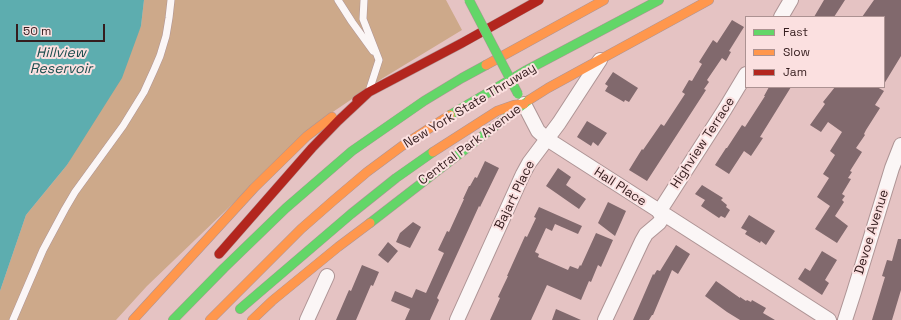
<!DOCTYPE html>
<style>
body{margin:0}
#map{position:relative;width:901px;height:320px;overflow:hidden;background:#e5c3c3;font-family:"Space Grotesk",sans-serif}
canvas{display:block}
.legend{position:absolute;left:745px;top:16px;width:140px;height:72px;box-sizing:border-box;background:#fbe0e0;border:1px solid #ac9292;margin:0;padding:5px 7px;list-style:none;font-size:12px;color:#351d1e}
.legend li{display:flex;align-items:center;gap:8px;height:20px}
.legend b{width:20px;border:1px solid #ac9292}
.scale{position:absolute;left:16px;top:24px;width:89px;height:18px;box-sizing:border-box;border:2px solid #351d1e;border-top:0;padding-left:5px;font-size:12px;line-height:14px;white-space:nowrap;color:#351d1e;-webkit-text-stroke:3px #fbe0e0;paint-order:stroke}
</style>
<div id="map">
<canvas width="901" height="320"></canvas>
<ul class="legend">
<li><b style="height:5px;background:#63d668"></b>Fast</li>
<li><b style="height:5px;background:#ff974d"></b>Slow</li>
<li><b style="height:5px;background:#b3261e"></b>Jam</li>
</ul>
<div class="scale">50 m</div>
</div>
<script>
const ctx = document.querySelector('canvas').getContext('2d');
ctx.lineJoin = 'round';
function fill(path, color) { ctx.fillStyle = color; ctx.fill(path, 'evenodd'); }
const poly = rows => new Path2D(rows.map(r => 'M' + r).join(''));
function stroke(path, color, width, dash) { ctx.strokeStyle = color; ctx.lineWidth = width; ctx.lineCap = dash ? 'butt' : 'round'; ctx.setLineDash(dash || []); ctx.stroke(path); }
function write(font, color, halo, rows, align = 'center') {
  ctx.font = font + ' "Space Grotesk",sans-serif'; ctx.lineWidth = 4; ctx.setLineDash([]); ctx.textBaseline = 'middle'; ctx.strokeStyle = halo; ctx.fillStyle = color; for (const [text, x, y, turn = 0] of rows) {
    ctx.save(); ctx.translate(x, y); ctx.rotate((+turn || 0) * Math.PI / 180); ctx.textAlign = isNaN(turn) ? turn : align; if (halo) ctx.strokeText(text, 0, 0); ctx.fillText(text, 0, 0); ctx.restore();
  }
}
fill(poly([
 [144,0,446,0,462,30,383,78,318,122,147,286,116,320,0,320,0,291,26,215,67,165,141,26]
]), '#cda98a');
fill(poly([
 [0,0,144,0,141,26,122,78,67,165,26,215,0,291]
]), '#5dadaf');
fill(poly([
 [824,0,845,0,834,17,814,17],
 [874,0,901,0,901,56,884,84,884,17,862,17],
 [732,20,744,27,729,51,731,52,726,61,722,58,707,80,709,82,704,89,706,90,647,181,629,170,642,149,643,150,661,124,664,126,685,94,682,92,689,80,692,81,702,64,699,62,713,40,717,43],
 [613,72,638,88,629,102,625,100,624,102,605,91,608,86,605,84],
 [769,87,791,87,760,137,763,138,751,156,744,151,729,174,715,165,726,148,727,148,742,125,745,127,765,96,764,96],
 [835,87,877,87,884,91,875,105,880,108,866,130,864,134,865,135,856,148,862,152,850,171,852,172,848,178,851,179,842,194,845,196,842,200,844,202,835,216,848,226,837,243,815,229,830,206,817,197,829,178,823,174,835,155,830,151,842,132,828,122,821,132,810,125,825,104,823,102],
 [587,121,607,133,598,146,593,142,591,146,577,137],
 [485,161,499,168,480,207,479,206,464,239,437,298,439,300,430,320,405,320,410,309,391,301,395,291,412,298,416,289,426,293,444,253,438,250,447,231,449,232,464,199,463,199,469,186,470,186,475,177,477,178],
 [558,168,571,177,566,185,586,199,579,209,546,186],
 [702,185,723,198,721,200,727,205,726,207,730,210,725,218,721,216,719,218,701,206,705,200,695,194],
 [608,202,626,211,615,236,598,223],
 [539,207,582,226,578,234,555,224,552,231,546,228,535,252,539,254,538,257,568,270,570,266,578,269,580,265,581,266,596,233,613,240,601,267,598,265,591,282,589,281,581,300,547,285,531,320,490,320,500,298,498,297,508,276,507,276,525,236,527,237,536,218,534,217],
 [749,215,775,231,766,245,761,241,760,243,745,234,747,231,741,228],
 [413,222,421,227,410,248,396,242,400,233],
 [898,239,901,239,901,290,892,320,872,320,885,277,882,276,887,260,892,261],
 [388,242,398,251,388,263,378,255],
 [676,245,690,254,678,274,672,270,653,315,652,315,649,320,633,320,653,274,654,275,657,270,660,271],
 [822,251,837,260,825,280,829,283,822,295,798,279,805,268,810,271],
 [362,265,379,272,373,286,371,285,356,320,336,320,349,290,351,291],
 [716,281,740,298,740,297,746,301,747,300,751,302,752,300,766,308,763,313,775,320,740,320,727,312,705,296],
 [556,309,581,320,552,320]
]), '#81696d');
const lane = poly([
 [338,0,352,22,373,51],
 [364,0,363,19,379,60,370,88],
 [13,320,43,250,65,209,75,192,123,126,144,92,154,70,160,56,166,36,169,18,171,0]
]);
const street = poly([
 [781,17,791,0],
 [524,104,538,131,547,139,829,320],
 [659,212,725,109,746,74],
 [307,320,327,276],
 [457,320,523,174,529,163,559,123,600,60],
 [605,320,642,241,646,234,659,223,664,215],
 [845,320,854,292,892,168,901,145]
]);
const fast = poly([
 [450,115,525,71,659,0],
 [370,223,529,100],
 [240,309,351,214,396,178,433,152],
 [173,320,224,268,286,208,352,151,424,101,462,78,486,65]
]);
const slow = poly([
 [486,65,604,0],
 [529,100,548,88,709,0],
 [433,152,497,111,514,105,524,104],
 [133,320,254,188,307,136,332,117],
 [210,320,301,229,334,200,367,172,402,146,450,115],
 [252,320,272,301,338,247,370,223]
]);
const jam = poly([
 [357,100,369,92,462,43,539,0],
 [219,254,312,148,338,121,369,92]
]);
stroke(lane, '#ae9495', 8);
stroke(street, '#ae9495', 16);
stroke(fast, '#ae9495', 10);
stroke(slow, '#ae9495', 10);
stroke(jam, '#ae9495', 10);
stroke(lane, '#fbf6f6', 7);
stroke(street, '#fbf6f6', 14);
stroke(fast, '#63d668', 9);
stroke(slow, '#ff974d', 9);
stroke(jam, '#b3261e', 9);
const fastBridge = poly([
 [469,0,518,94]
]);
stroke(fastBridge, '#ae9495', 10, []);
stroke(fastBridge, '#63d668', 9);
write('13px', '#351d1e', '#fbe0e0', [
 ["New York State Thruway",470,106,-31],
 ["Highview Terrace",703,143,-57],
 ["Central Park Avenue",470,145,-37],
 ["Hall Place",620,187,33],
 ["Bajart Place",515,195,-64],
 ["Devoe Avenue",872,232,-73]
]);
write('italic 14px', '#1a4d4e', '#fbe0e0', [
 ["Hillview",61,53],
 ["Reservoir",61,69]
]);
</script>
